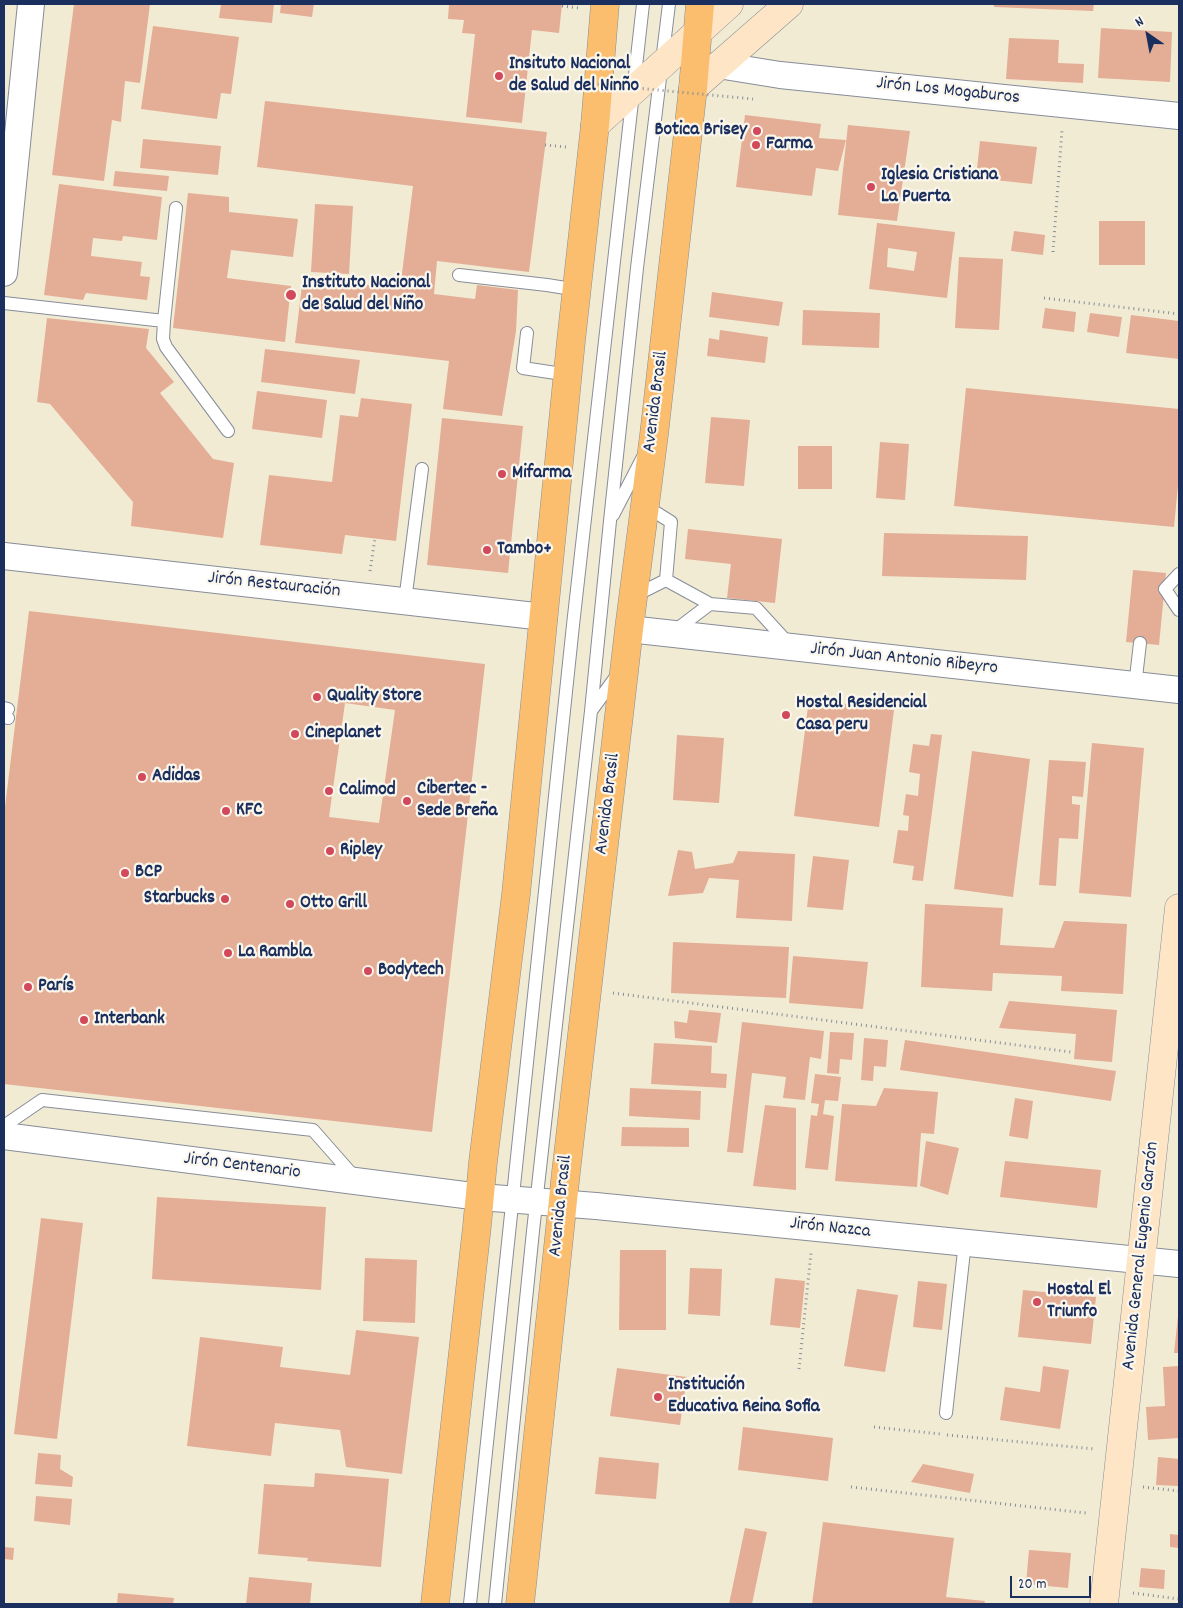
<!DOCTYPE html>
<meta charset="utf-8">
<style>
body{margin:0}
#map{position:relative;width:1183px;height:1608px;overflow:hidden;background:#f2ebd4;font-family:Dekko,sans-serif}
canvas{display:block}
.frame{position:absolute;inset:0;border:5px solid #1b2f5e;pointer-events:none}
.north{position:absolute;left:1123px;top:10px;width:50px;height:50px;-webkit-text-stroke:4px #fbf7ec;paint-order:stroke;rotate:327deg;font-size:14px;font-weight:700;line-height:20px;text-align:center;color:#1b2f5e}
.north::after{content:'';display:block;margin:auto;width:18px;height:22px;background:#1b2f5e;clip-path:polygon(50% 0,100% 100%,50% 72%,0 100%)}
.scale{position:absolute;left:1010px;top:1576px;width:81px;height:22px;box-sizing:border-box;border:2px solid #1b2f5e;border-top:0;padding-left:6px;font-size:15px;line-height:18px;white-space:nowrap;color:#1b2f5e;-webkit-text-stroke:4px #fbf7ec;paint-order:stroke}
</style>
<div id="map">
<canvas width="1183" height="1608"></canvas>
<div class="frame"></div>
<div class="north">N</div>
<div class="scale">20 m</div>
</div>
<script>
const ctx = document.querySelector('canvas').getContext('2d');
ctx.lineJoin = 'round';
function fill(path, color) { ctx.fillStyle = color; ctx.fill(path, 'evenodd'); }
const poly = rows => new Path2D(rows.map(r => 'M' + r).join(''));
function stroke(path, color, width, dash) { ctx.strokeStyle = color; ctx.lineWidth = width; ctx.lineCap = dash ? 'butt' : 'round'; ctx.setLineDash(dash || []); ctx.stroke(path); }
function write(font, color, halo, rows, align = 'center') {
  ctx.font = font + ' Dekko,sans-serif'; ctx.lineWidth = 4.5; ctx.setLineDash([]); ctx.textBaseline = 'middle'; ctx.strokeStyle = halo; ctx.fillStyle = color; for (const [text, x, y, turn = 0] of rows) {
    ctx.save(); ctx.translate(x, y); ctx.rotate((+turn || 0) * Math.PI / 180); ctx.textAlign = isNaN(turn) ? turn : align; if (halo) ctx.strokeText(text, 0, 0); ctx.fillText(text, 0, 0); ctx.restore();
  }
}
fill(poly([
 [74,4,150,4,140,83,125,81,121,122,112,120,104,181,52,175],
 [221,4,274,4,272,23,219,18],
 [281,4,314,4,312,17,280,13],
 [449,4,562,4,559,33,532,30,522,123,466,117,475,34,462,33,464,20,448,19],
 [994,4,1094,4,1093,11,994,7],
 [153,26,239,37,231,94,221,93,217,119,141,109],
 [1101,28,1172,32,1170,82,1098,78],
 [1009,38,1059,40,1058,63,1084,64,1083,83,1006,79],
 [265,101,547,132,529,272,437,261,434,294,475,299,477,285,518,290,516,331,502,416,443,409,449,361,295,343,303,277,400,289,413,186,257,167],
 [745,115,821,124,819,138,846,140,838,171,816,168,812,196,736,187],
 [848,125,910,131,897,221,838,215],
 [143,139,221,146,218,175,140,168],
 [980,141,1037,147,1032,184,976,178],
 [115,171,169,176,167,191,113,186],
 [59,184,162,197,157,240,123,236,122,241,93,238,91,256,142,262,140,276,150,277,147,300,86,293,83,300,44,295],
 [188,193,229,197,229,212,298,219,293,257,231,250,227,278,291,286,285,342,173,328],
 [315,204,353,206,349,274,311,272],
 [1099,221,1145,221,1145,265,1099,265],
 [877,223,955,232,947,298,869,289],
 [888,248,917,252,914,271,887,267],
 [1014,231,1045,235,1043,255,1011,251],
 [959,257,1003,259,999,330,955,328],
 [712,292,783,302,779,326,709,317],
 [1045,308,1076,312,1074,332,1042,328],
 [803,310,880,313,879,348,802,345],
 [1090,313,1122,317,1119,337,1087,332],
 [1131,315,1179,321,1179,359,1126,353],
 [47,318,149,329,146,348,174,382,160,393,213,459,234,463,223,538,131,526,133,502,50,404,37,402],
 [720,330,768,337,765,363,707,356,709,338,719,340],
 [265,349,360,360,355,394,261,382],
 [966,388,1179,409,1179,475,1174,527,954,506],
 [257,391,327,400,322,438,252,429],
 [361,398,412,404,396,541,345,535,342,554,260,545,269,475,332,482,340,415,358,417],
 [711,417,750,420,744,486,705,483],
 [442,418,523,426,508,573,427,565],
 [880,442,909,444,905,500,876,498],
 [798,446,832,446,832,489,798,489],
 [688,529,782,539,775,603,727,598,731,564,685,559],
 [884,533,1028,536,1026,580,882,576],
 [1133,570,1166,573,1159,645,1126,642],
 [29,611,485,664,432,1132,4,1084,4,815],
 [345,703,395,710,379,823,329,817],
 [809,699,894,710,879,827,794,816],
 [931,734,942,735,923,881,912,880,914,866,893,863,898,830,908,831,909,816,903,815,906,794,918,796,920,774,909,772,913,744,929,746],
 [677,735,724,738,719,803,673,800],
 [1092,743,1144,748,1131,897,1079,893],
 [972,751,1030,759,1013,897,954,889],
 [1049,760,1086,762,1083,797,1072,796,1072,804,1080,805,1078,839,1059,838,1056,886,1039,885],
 [678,850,692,852,695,869,733,863,738,851,795,854,792,921,736,918,739,880,709,878,703,893,668,896],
 [813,856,849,860,843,910,807,907],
 [925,904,1003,908,1000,945,1054,948,1064,921,1127,924,1123,994,1061,991,1062,976,993,973,992,991,921,987],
 [673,942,789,947,786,998,671,993],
 [793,956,868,962,863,1009,789,1003],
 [1009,1001,1117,1010,1112,1062,1074,1059,1076,1034,999,1028],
 [689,1010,721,1013,717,1043,675,1038,674,1021,687,1023],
 [742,1022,824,1031,821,1059,810,1057,805,1100,783,1098,786,1077,752,1073,743,1153,727,1152],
 [830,1032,854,1033,852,1060,840,1059,839,1074,827,1073],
 [864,1038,888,1040,886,1067,874,1066,873,1081,861,1080],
 [905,1040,1116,1071,1111,1101,900,1070],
 [654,1043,712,1046,711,1073,727,1074,726,1088,651,1084],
 [815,1074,841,1077,838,1101,825,1100,823,1114,834,1116,828,1170,805,1168,811,1115,817,1116,819,1104,811,1103],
 [630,1088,701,1091,700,1120,629,1116],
 [884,1088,938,1092,934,1134,921,1133,917,1187,835,1181,842,1104,876,1106],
 [1015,1098,1033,1101,1028,1139,1009,1136],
 [765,1105,796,1108,796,1190,753,1186],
 [622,1127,689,1128,689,1147,621,1146],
 [926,1141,959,1148,948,1195,920,1186],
 [1005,1161,1101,1170,1097,1208,1000,1197],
 [157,1197,326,1207,321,1290,152,1279],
 [41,1218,83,1223,57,1439,14,1434],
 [620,1250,666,1250,666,1330,619,1330],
 [365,1258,417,1260,415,1323,363,1321],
 [690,1268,722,1269,720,1316,688,1314],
 [775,1278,805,1281,800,1328,770,1325],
 [918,1281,947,1284,942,1330,913,1327],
 [857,1289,898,1295,885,1372,844,1366],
 [1023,1290,1096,1297,1091,1344,1018,1337],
 [1178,1316,1179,1316,1179,1353,1174,1353],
 [356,1330,419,1337,402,1474,346,1467,340,1430,275,1423,271,1456,187,1446,200,1337,283,1347,280,1367,350,1375],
 [1043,1366,1069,1370,1060,1429,1000,1420,1005,1387,1040,1392],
 [1179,1366,1179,1438,1148,1440,1146,1407,1165,1406,1163,1367],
 [617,1368,687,1377,680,1425,610,1416],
 [743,1427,833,1438,828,1481,738,1470],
 [38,1453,61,1455,60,1469,73,1477,72,1487,35,1484],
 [599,1457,659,1463,656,1499,595,1494],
 [1158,1457,1179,1459,1179,1486,1156,1485],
 [923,1464,974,1474,970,1493,911,1482],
 [315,1473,389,1479,381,1567,307,1561,308,1558,258,1554,264,1484,314,1487],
 [36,1496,72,1499,70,1525,34,1521],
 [823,1522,954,1538,946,1597,985,1601,984,1604,812,1604],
 [745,1528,767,1532,752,1604,729,1604],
 [1170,1534,1179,1535,1179,1548,1170,1547],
 [4,1547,14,1548,13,1560,4,1559],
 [1029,1550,1071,1553,1068,1588,1026,1584],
 [1141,1568,1165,1570,1164,1589,1139,1587],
 [249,1577,312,1583,310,1604,246,1604],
 [118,1593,174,1598,173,1604,117,1604]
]), '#e4ad95');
const service = poly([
 [459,275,547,285,578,290],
 [4,303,164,321,163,339,166,347,228,431],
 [164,321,176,208],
 [527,333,523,368,569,375],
 [613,515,643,457],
 [1179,574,1165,589,1179,610],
 [666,580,710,604],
 [634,596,666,580,671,522,644,505],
 [405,601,422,469],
 [673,632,710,604,756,608,788,643],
 [1135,686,1140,643],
 [4,708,8,709],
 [591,711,618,674],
 [4,717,8,718],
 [4,1126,42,1100,313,1130,357,1180],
 [946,1413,965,1242],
 [470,1604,573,625,643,4],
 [495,1604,533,1231,591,711,610,521,637,268,669,4]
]);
const minor = poly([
 [718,65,780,75,1179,116],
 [4,273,31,4],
 [4,556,544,617],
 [629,629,1179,690],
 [4,1136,480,1197,596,1206,1179,1264]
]);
const secondary = poly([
 [693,88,789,4],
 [595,125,729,4],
 [1104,1604,1179,908]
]);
const primary = poly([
 [435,1604,477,1226,483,1162,516,894,571,341,595,125,605,4],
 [520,1604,566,1172,629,629,654,435,693,88,700,4]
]);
stroke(service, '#868d99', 14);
stroke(minor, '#868d99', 28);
stroke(secondary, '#868d99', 29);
stroke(primary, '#868d99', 29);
stroke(poly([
 [562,6,579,8],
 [545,145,566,147],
 [1053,252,1062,130],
 [1044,298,1179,314],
 [370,571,375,538],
 [613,993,1071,1052],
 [799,1369,811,1253],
 [874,1427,940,1434],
 [947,1435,1095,1449],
 [851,1487,1086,1513],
 [1143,1487,1179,1491],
 [1133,1593,1179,1599]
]), '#868d99', 3, [1, 4]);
stroke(service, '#fff', 12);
stroke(minor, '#fff', 26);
stroke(secondary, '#fde5c5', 28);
stroke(primary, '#fbbe6e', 28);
stroke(poly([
 [578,82,615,86,753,99]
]), '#868d99', 3, [1, 4]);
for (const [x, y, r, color] of [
 [499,76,5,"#d1495b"],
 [757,131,5,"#d1495b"],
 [756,145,5,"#d1495b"],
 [871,187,5,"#d1495b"],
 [291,295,6,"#d1495b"],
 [502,474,5,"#d1495b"],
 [487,550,5,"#d1495b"],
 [317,697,5,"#d1495b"],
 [786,715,5,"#d1495b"],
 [295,734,5,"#d1495b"],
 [142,777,5,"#d1495b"],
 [329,791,5,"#d1495b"],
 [407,801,5,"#d1495b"],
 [226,811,5,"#d1495b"],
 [330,851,5,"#d1495b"],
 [125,873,5,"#d1495b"],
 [225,899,5,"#d1495b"],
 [290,904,5,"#d1495b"],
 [228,953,5,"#d1495b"],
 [368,971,5,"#d1495b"],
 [28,987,5,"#d1495b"],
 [84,1020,5,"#d1495b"],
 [1037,1302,5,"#d1495b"],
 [658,1397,5,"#d1495b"]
]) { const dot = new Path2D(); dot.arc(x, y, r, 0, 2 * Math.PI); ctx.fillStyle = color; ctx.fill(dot); stroke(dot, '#fbf7ec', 2); }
write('bold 19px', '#1b2f5e', '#fbf7ec', [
 ["Insituto Nacional",509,65],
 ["de Salud del Ninño",509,87],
 ["Botica Brisey",747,131,"right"],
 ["Farma",766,145],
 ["Iglesia Cristiana",881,176],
 ["La Puerta",881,198],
 ["Instituto Nacional",302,284],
 ["de Salud del Niño",302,306],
 ["Mifarma",512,474],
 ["Tambo+",497,550],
 ["Quality Store",327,697],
 ["Hostal Residencial",796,704],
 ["Casa peru",796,726],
 ["Cineplanet",305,734],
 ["Adidas",152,777],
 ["Cibertec -",417,790],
 ["Sede Breña",417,812],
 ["Calimod",339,791],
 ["KFC",236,811],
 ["Ripley",340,851],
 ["BCP",135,873],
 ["Starbucks",215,899,"right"],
 ["Otto Grill",300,904],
 ["La Rambla",238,953],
 ["Bodytech",378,971],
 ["París",38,987],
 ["Interbank",94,1020],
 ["Hostal El",1047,1291],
 ["Triunfo",1047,1313],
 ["Institución",668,1386],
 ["Educativa Reina Sofia",668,1408]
], 'left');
write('19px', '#1b2f5e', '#fbf7ec', [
 ["Jirón Los Mogaburos",948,92,6],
 ["Avenida Brasil",657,402,-83],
 ["Jirón Restauración",274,586,6],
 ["Jirón Juan Antonio Ribeyro",904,660,6],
 ["Avenida Brasil",609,804,-83],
 ["Jirón Centenario",242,1167,7],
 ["Avenida Brasil",562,1206,-84],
 ["Jirón Nazca",830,1229,6],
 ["Avenida General Eugenio Garzón",1142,1256,-84]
]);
</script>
